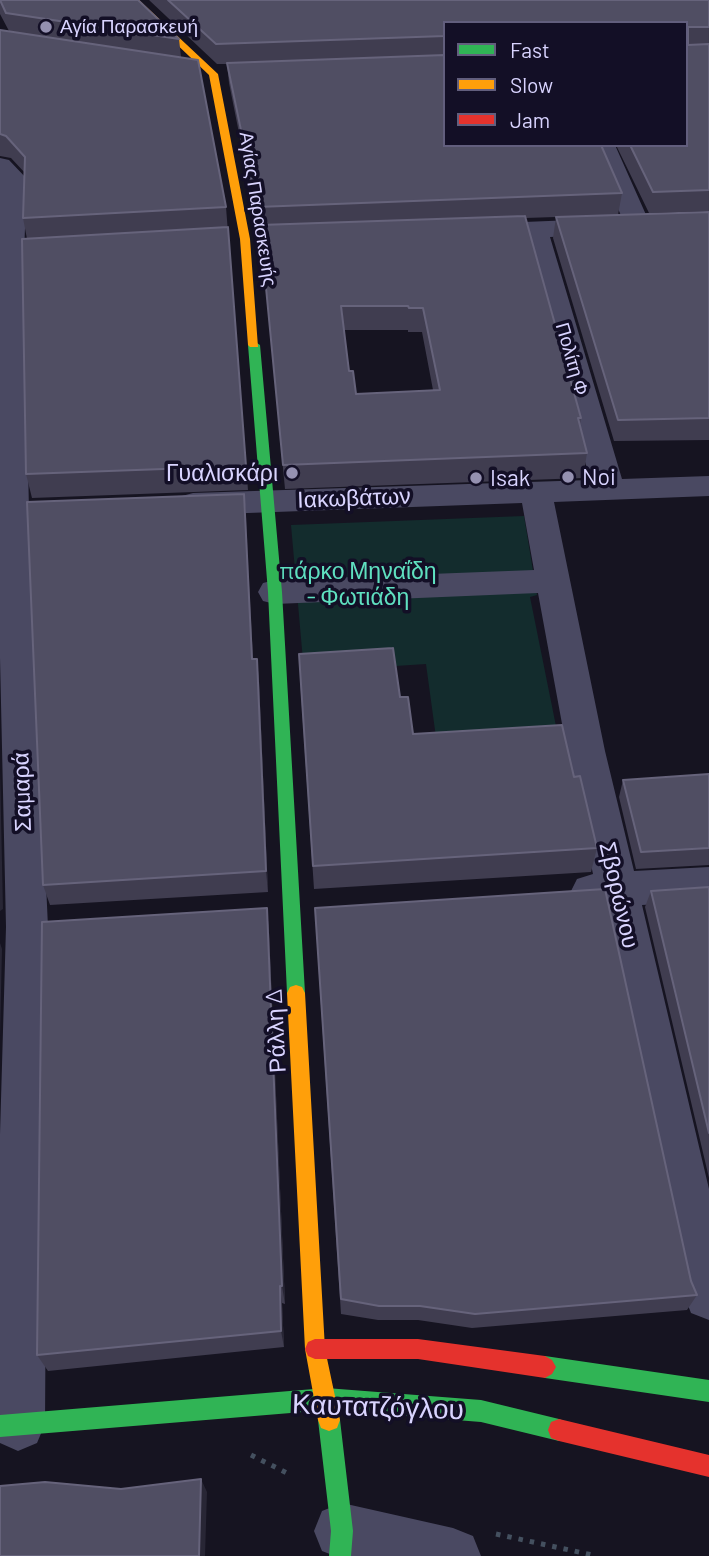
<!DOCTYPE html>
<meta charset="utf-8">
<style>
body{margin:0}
#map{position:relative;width:709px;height:1556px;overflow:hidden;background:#161421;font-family:Barlow,sans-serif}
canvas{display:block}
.legend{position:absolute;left:443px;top:21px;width:245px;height:126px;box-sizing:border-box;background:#130f26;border:2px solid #625e7d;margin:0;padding:9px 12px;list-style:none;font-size:21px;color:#d9d4ff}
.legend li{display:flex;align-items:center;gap:14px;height:35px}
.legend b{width:35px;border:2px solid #625e7d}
</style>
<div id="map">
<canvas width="709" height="1556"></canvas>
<ul class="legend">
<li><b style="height:9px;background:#30b455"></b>Fast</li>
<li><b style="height:9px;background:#ff9f0a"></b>Slow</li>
<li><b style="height:9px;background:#e5322d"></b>Jam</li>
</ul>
</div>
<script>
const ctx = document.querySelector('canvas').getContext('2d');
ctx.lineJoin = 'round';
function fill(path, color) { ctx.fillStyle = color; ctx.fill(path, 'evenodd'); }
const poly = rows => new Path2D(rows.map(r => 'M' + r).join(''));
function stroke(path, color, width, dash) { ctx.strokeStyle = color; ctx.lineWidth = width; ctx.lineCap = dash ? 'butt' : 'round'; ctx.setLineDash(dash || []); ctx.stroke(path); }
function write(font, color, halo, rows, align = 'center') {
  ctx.font = font + ' Barlow,sans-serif'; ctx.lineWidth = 7; ctx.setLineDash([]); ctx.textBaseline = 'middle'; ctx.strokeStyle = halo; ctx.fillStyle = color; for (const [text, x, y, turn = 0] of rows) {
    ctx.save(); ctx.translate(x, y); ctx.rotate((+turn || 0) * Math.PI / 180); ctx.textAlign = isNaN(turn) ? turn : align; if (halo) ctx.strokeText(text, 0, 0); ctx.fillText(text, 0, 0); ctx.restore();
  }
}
fill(poly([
 [524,516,537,595,530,597,560,746,438,752,426,664,304,672,291,525]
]), '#132c2d');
stroke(poly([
 [251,1455,287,1473],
 [496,1534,597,1556]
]), '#44505f', 5, [4.5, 7]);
fill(poly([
 [591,145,615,145,647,217,709,214,709,230,550,237,622,479,709,476,709,496,554,502,605,751,634,871,709,867,709,901,642,905,709,1189,709,1320,691,1313,684,1295,601,908,592,908,577,903,571,891,577,879,593,874,567,751,538,593,275,604,263,601,258,592,263,583,275,580,534,570,522,503,193,515,182,512,177,504,182,496,193,493,590,480,524,238,475,240,466,238,462,232,466,226,475,224,622,218,591,145],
 [0,158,9,160,27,179,24,253,29,513,48,927,45,1424,37,1443,18,1451,0,1443,0,1134,6,927,0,658,0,158],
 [342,1503,453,1528,473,1536,481,1556,335,1556,322,1551,314,1531,322,1511,342,1503]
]), '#4a4962');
fill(poly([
 [254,341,260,345,282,592,305,993,302,999,296,1001,290,999,287,993,268,592,248,345,254,341],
 [545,1356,709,1380,709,1402,545,1378,538,1374,534,1367,538,1360,545,1356],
 [326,1388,481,1400,559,1419,567,1422,570,1430,567,1438,559,1441,481,1422,331,1410,337,1412,340,1420,353,1531,351,1556,329,1556,331,1531,318,1420,321,1412,327,1410,0,1437,0,1415,326,1388]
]), '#30b455');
fill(poly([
 [130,0,139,0,218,74,250,239,258,347,250,347,248,345,240,239,209,75,130,0],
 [296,985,302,987,305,993,325,1349,340,1420,337,1428,329,1431,321,1428,318,1420,305,1349,287,993,290,987,296,985]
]), '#ff9f0a');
fill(poly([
 [315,1339,418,1339,545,1356,552,1360,556,1367,552,1374,545,1378,418,1359,315,1359,308,1356,305,1349,308,1342,315,1339],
 [559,1419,709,1455,709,1477,559,1441,551,1438,548,1430,551,1422,559,1419]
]), '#e5322d');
fill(poly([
 [0,0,179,39,181,57,226,207,248,490,32,498,26,474,27,239,23,218,25,173,11,158,0,156,0,30,9,31,0,14],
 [149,0,709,0,709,211,649,213,616,145,686,145,445,23,445,145,622,193,618,215,525,218,581,418,580,425,587,453,583,478,285,489,260,228,258,228,229,83,227,64,217,64],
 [344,330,408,330,408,332,422,332,433,390,356,394,349,371],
 [709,212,709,440,614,441,553,238,556,217],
 [244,494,253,659,257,659,259,681,268,892,50,905,43,885],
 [300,679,400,697,413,734,574,777,597,848,591,872,314,889],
 [709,774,709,865,636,869,619,797,623,780],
 [709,887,709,1178,645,907,651,891],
 [267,908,269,932,285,1304,282,1303,284,1347,48,1371,37,1355],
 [316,929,691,1281,697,1295,687,1310,472,1328,418,1320,378,1320,341,1314]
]), '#403d50');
fill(poly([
 [244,494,246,516,254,681,252,659],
 [257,659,259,681,268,892,266,871],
 [0,769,3,909,0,911],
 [267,908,269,932,285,1304,282,1286],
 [0,943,2,949,0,1036],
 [280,1286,282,1303,284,1347,281,1331],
 [201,1479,207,1492,205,1556,199,1556]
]), '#282635');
const building = poly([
 [0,0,138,0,179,39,6,13,0,0],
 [168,0,709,0,709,27,688,27,688,45,709,44,709,190,653,192,630,145,686,145,686,23,445,23,445,36,216,44,168,0],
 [0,30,198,60,226,207,23,218,25,157,6,136,0,134,0,30],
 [445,55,445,145,601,145,622,193,257,207,227,63,445,55],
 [709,212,709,418,618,420,556,217,709,212],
 [525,216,581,418,578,418,587,453,283,465,260,225,525,216],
 [341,306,408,306,409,308,423,308,440,390,356,394,353,371,349,371,341,306],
 [228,227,246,466,26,474,22,239,228,227],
 [244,494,252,659,257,659,266,871,43,885,27,502,244,494],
 [393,648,400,697,408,697,413,734,562,725,574,777,580,776,597,848,313,866,299,654,393,648],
 [709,774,709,848,641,852,623,780,709,774],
 [709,887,709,1133,651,891,709,887],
 [605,889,691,1281,697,1295,475,1314,420,1306,379,1306,341,1299,315,908,605,889],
 [267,908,282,1286,280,1286,281,1331,37,1355,42,922,267,908],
 [201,1479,199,1556,0,1556,0,1486,45,1482,121,1489,201,1479]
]);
fill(building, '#504e63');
stroke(building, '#66637b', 2);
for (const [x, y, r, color] of [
 [46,27,7,"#9591b1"],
 [292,473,7,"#9591b1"],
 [568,477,7,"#9591b1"],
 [476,478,7,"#9591b1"]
]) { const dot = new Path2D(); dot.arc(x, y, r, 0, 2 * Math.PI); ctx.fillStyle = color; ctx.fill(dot); stroke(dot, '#130f26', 2.5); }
write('19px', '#d9d4ff', '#130f26', [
 ["Αγία Παρασκευή",60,27]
], 'left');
write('19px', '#d9d4ff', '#130f26', [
 ["Αγίας Παρασκευής",258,209,81],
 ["Πολίτη Φ",572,359,74]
]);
write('23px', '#d9d4ff', '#130f26', [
 ["Γυαλισκάρι",278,473,"right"],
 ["Noi",582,477],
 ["Isak",490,478]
], 'left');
write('23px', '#d9d4ff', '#130f26', [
 ["Ιακωβάτων",354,498,-2],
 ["Σαμαρά",22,792,-92],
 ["Σβορώνου",619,895,77],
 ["Ράλλη Δ",276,1031,-93]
]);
write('23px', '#5fe0c0', '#130f26', [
 ["πάρκο Μηναΐδη",358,571],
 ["- Φωτιάδη",358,597]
]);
write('28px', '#d9d4ff', '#130f26', [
 ["Καυτατζόγλου",378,1407,2]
]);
</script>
